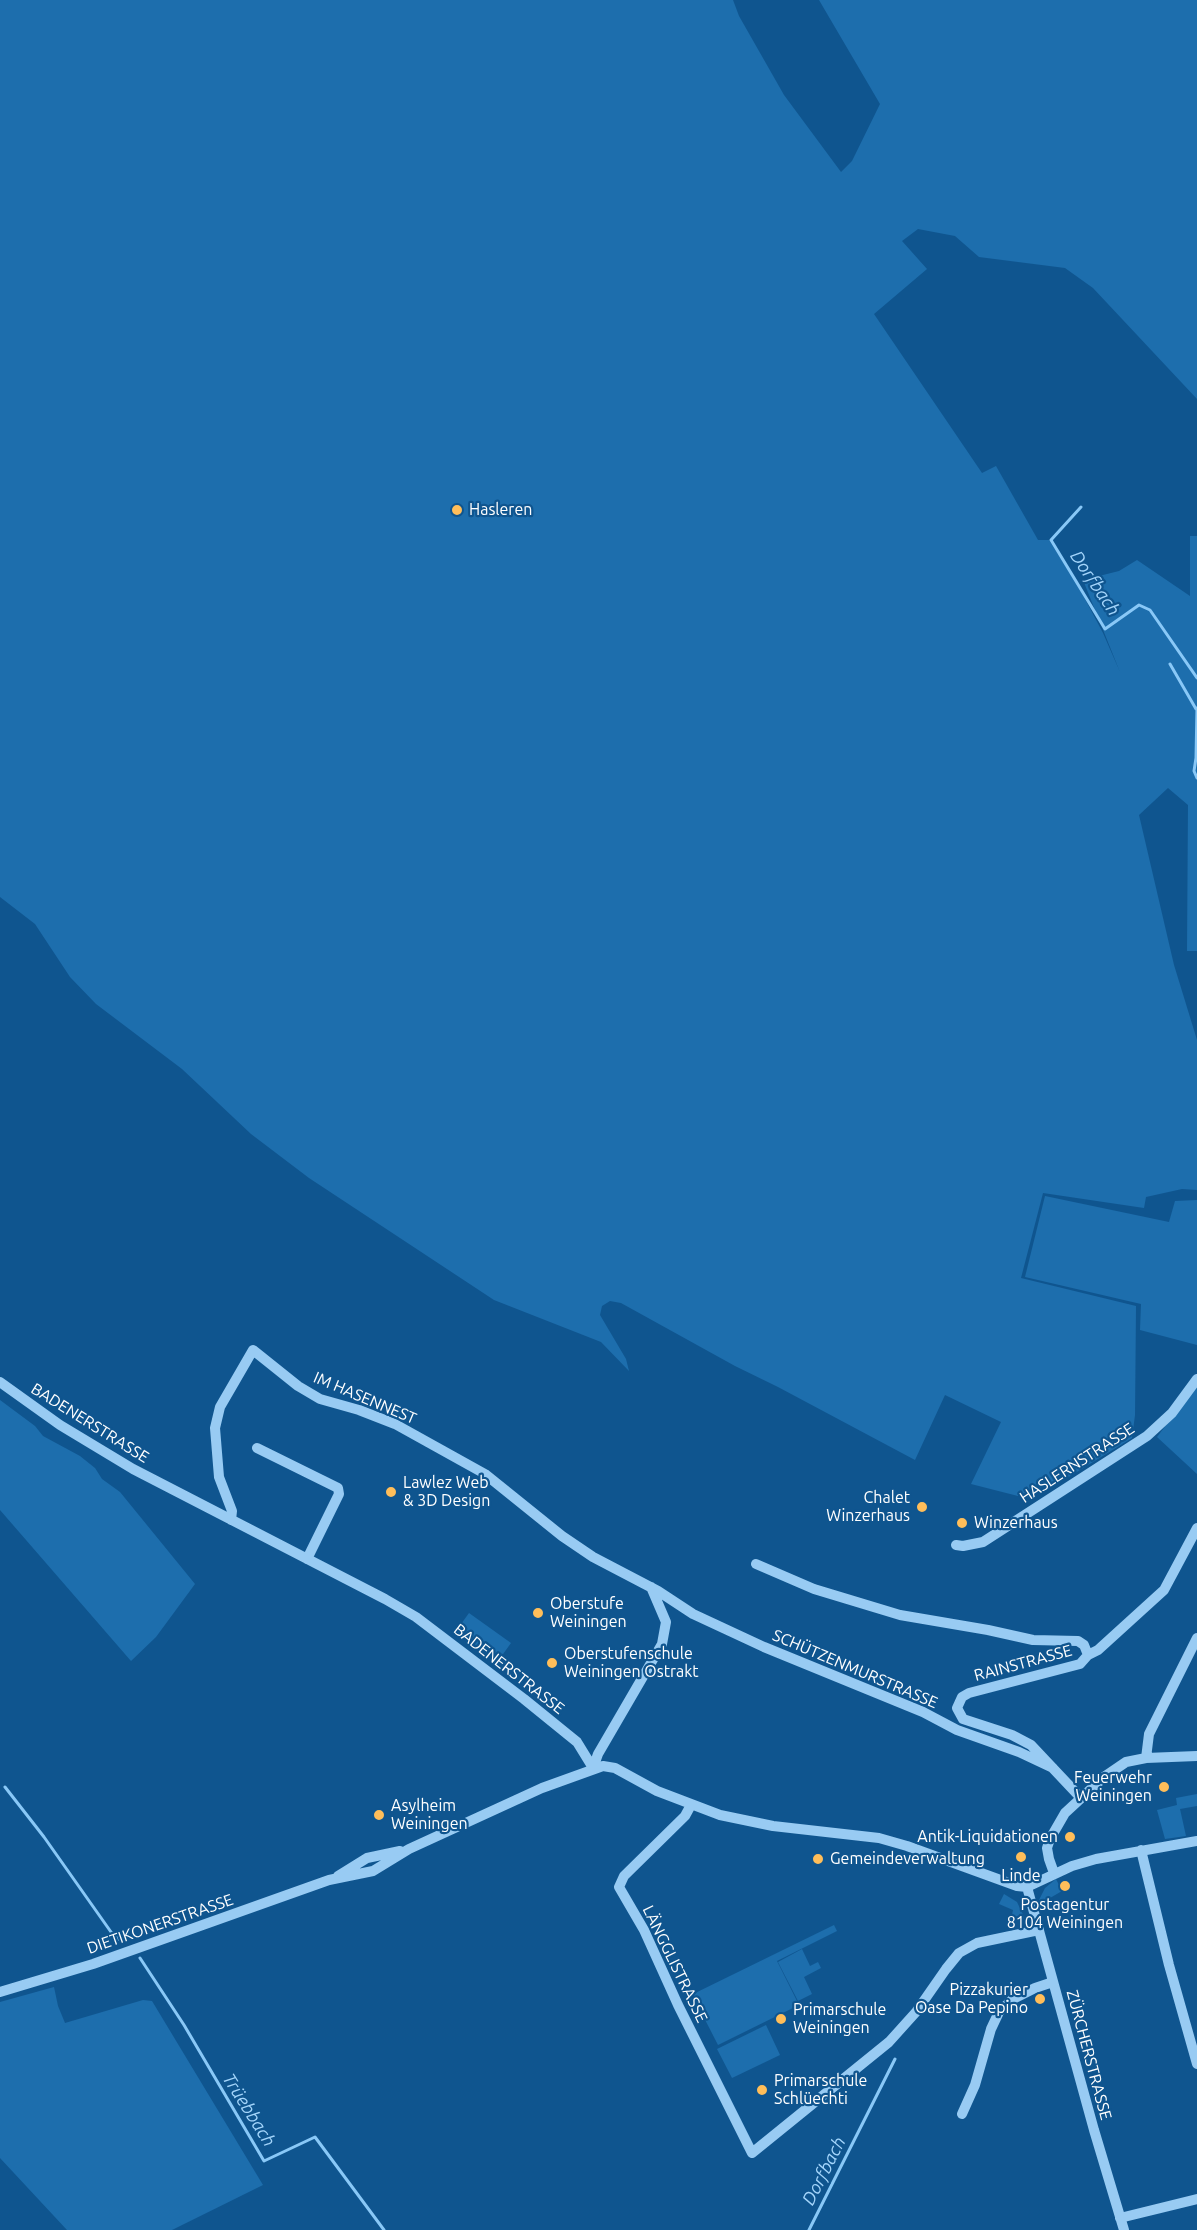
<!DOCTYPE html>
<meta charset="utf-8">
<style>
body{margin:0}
canvas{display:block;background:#0f558f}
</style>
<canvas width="1197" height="2230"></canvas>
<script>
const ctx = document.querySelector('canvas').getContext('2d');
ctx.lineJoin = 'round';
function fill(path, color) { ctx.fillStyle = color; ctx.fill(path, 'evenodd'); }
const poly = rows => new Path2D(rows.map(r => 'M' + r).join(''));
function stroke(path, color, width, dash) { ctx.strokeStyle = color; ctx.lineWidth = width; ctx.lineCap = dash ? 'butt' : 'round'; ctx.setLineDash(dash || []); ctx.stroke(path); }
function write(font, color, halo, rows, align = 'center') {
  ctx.font = font + ' Ubuntu,sans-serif'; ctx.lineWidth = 4.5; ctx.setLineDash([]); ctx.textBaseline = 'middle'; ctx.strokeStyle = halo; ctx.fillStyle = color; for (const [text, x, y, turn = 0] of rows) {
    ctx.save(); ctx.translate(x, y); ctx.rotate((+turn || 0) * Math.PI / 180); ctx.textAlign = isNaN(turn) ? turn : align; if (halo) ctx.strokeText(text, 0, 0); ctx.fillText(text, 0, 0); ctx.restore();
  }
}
fill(poly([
 [0,0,733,0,739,16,784,95,841,172,852,161,880,104,819,0,1197,0,1197,399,1093,288,1065,268,979,257,955,236,918,229,902,241,927,269,874,314,982,473,996,466,1038,540,1049,540,1077,584,1103,633,1120,672,1083,580,1119,571,1137,560,1190,596,1190,536,1197,536,1197,951,1187,951,1188,805,1168,788,1139,815,1174,965,1197,1040,1197,1190,1182,1189,1146,1197,1144,1208,1043,1193,1021,1278,1136,1306,1135,1415,1132,1438,1067,1478,1018,1496,971,1484,1001,1422,945,1395,915,1460,778,1387,735,1366,621,1303,610,1301,602,1306,600,1315,626,1359,629,1371,601,1342,494,1300,309,1178,251,1134,182,1069,96,1004,70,977,35,924,0,897],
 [1045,1196,1169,1222,1175,1201,1197,1200,1197,1345,1140,1330,1141,1304,1025,1277],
 [1197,1384,1197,1474,1157,1437],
 [0,1400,35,1426,43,1436,80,1456,95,1468,102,1479,120,1492,195,1584,156,1637,131,1661,0,1510],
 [469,1613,511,1643,498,1661,456,1631],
 [1197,1794,1197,1806,1180,1809,1186,1836,1165,1839,1157,1810,1177,1805,1176,1798],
 [1056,1879,1062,1891,1038,1905,1039,1900,1045,1888],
 [1004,1894,1017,1902,1026,1921,1012,1915,1013,1910,999,1904],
 [834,1925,837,1931,777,1961,799,2005,718,2045,696,2002,688,2005,685,1998],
 [802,1949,810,1966,818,1962,821,1968,804,1977,812,1994,798,2001,778,1962],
 [54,1987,58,2006,65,2023,143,2000,152,2001,263,2185,172,2230,67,2230,0,2158,0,2002],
 [766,2025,780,2055,732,2078,717,2049]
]), '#1d6ead');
stroke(poly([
 [1081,507,1051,540,1105,629,1139,605,1150,610,1197,678],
 [1170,664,1196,709],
 [1197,708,1196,758,1194,771,1197,778],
 [5,1787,44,1837,111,1932,122,1942],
 [140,1958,184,2025,264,2161,315,2137,384,2230],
 [809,2230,895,2059]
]), '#89c8f7', 3);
stroke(poly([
 [0,1382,60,1425,133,1469,385,1599,416,1617,524,1699,577,1742,593,1768],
 [257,1448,338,1488,339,1494,307,1559],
 [231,1520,232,1511,219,1477,215,1428,220,1407,253,1350,298,1386,320,1399,359,1410,395,1424,485,1474,562,1536,593,1557,658,1591,693,1614,764,1647,923,1712,957,1730,1019,1752,1053,1768],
 [956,1545,963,1546,983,1542,1147,1436,1172,1413,1197,1379],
 [756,1564,814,1589,900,1615,988,1630,1033,1640,1078,1641,1084,1645,1088,1655,1080,1664,969,1693,962,1697,957,1708,963,1719,1012,1735,1031,1745,1080,1797],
 [1088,1655,1098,1650,1164,1590,1197,1528],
 [1146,1758,1149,1734,1197,1638],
 [593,1768,598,1754,662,1644,666,1622,651,1587],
 [691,1805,685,1816,624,1876,619,1887,644,1930,678,2005,752,2153,889,2042,916,2012,946,1969,959,1953,977,1943,1039,1930],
 [1141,1850,1169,1965,1197,2064],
 [1054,1873,1049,1859,1047,1848,1050,1839,1065,1813,1104,1777,1126,1762,1146,1758,1197,1756],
 [338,1876,367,1858,400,1851],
 [1027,1887,1094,2130,1124,2230],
 [1027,1887,1072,1866,1096,1859,1197,1841],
 [0,1992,93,1964,329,1880,373,1871,409,1849,542,1788,603,1766,615,1768,657,1791,720,1815,773,1826,879,1838,907,1846,1017,1886,1027,1887],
 [962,2114,975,2085,991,2029,999,2012,1013,1999,1035,1988,1053,1982],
 [1120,2218,1197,2199]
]), '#98cbf3', 10);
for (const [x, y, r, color] of [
 [457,510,6,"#ffbe5a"],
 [391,1492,6,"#ffbe5a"],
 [922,1507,6,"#ffbe5a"],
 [962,1523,6,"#ffbe5a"],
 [538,1613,6,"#ffbe5a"],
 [552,1663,6,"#ffbe5a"],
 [1164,1787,6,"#ffbe5a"],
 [379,1815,6,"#ffbe5a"],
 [1070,1837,6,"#ffbe5a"],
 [1021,1857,6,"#ffbe5a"],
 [818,1859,6,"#ffbe5a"],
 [1065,1886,6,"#ffbe5a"],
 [1040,1999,6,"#ffbe5a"],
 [781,2019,6,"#ffbe5a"],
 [762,2090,6,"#ffbe5a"]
]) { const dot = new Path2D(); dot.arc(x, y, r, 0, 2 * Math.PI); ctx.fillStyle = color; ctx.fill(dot); stroke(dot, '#0f558f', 2); }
write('16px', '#fff', '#0f558f', [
 ["Hasleren",469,510],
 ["Lawlez Web",403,1483],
 ["& 3D Design",403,1501],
 ["Chalet",910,1498,"right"],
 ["Winzerhaus",910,1516,"right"],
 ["Winzerhaus",974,1523],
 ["Oberstufe",550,1604],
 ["Weiningen",550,1622],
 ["Oberstufenschule",564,1654],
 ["Weiningen Ostrakt",564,1672],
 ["Feuerwehr",1152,1778,"right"],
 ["Weiningen",1152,1796,"right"],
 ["Asylheim",391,1806],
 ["Weiningen",391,1824],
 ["Antik-Liquidationen",1058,1837,"right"],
 ["Gemeindeverwaltung",830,1859],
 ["Linde",1021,1876,"center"],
 ["Postagentur",1065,1905,"center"],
 ["8104 Weiningen",1065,1923,"center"],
 ["Pizzakurier",1028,1990,"right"],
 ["Oase Da Pepino",1028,2008,"right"],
 ["Primarschule",793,2010],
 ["Weiningen",793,2028],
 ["Primarschule",774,2081],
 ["Schlüechti",774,2099]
], 'left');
write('16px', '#fff', '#0f558f', [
 ["IM HASENNEST",365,1398,23],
 ["BADENERSTRASSE",90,1423,32],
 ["HASLERNSTRASSE",1077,1463,-33],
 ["RAINSTRASSE",1023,1663,-15],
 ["BADENERSTRASSE",509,1669,38],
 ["SCHÜTZENMURSTRASSE",855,1669,23],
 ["DIETIKONERSTRASSE",160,1924,-19],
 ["LÄNGGLISTRASSE",675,1964,64],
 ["ZÜRCHERSTRASSE",1089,2055,75]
]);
write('italic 18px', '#a4d5fb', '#0f558f', [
 ["Dorfbach",1095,583,56],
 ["Trüebbach",249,2110,58],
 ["Dorfbach",824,2171,-63]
]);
</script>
